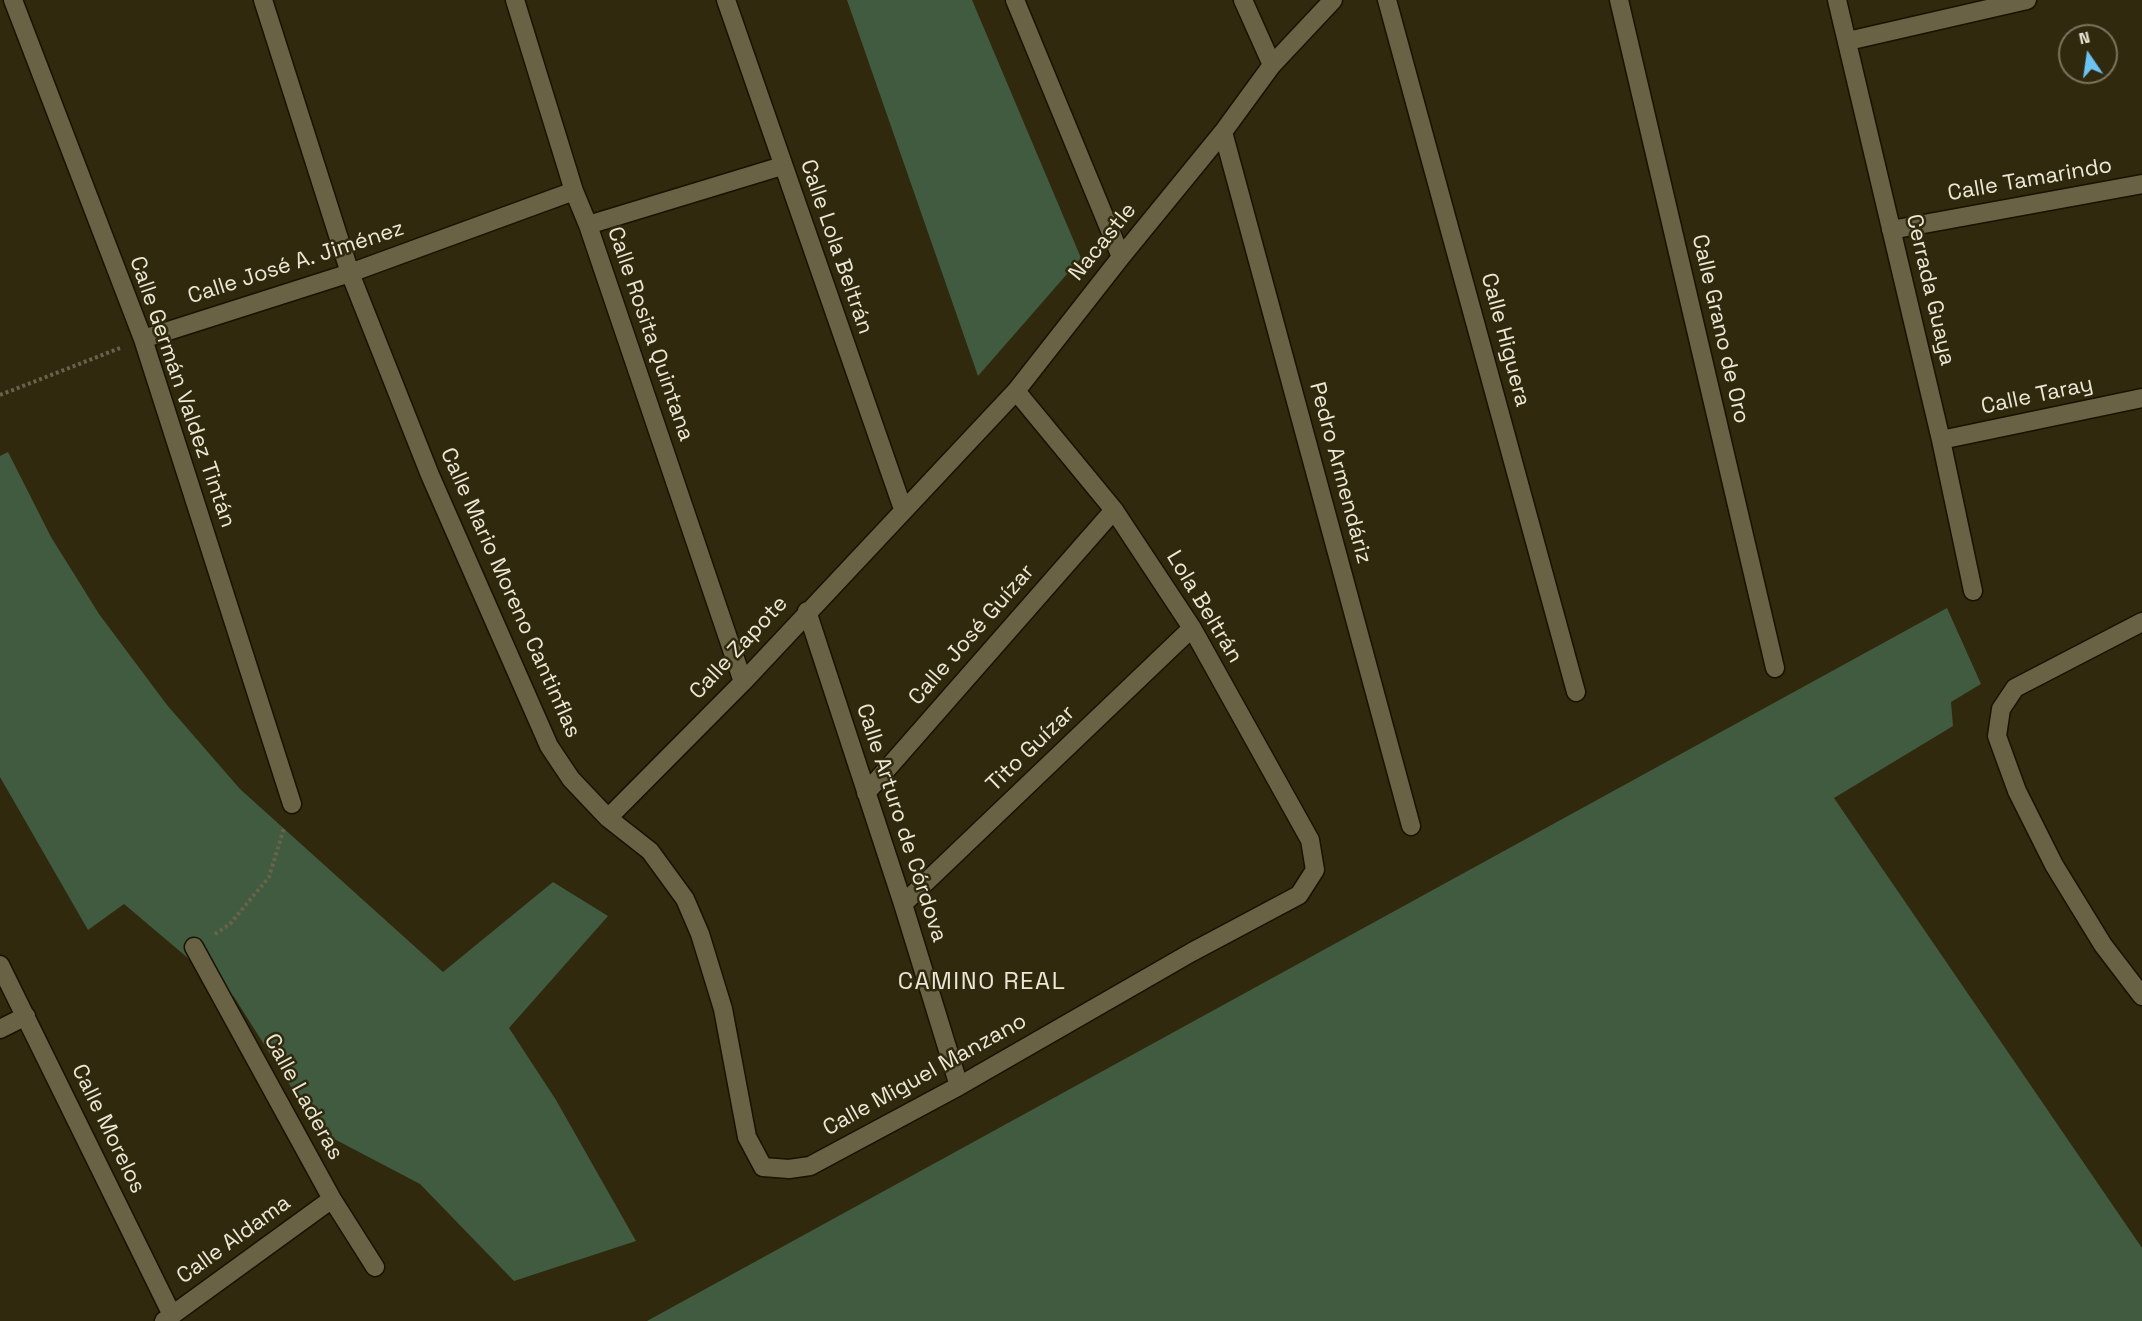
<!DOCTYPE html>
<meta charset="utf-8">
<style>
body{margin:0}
#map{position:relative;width:2142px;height:1321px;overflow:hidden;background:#30290d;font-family:"Space Grotesk",sans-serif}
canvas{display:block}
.north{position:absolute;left:2058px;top:24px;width:60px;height:60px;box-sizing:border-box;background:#30290d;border:2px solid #7b755e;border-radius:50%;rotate:347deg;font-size:16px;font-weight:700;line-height:24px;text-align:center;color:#ece8d7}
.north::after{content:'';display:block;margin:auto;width:21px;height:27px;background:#6cc3f2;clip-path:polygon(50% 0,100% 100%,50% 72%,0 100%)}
</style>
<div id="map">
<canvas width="2142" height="1321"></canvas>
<div class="north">N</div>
</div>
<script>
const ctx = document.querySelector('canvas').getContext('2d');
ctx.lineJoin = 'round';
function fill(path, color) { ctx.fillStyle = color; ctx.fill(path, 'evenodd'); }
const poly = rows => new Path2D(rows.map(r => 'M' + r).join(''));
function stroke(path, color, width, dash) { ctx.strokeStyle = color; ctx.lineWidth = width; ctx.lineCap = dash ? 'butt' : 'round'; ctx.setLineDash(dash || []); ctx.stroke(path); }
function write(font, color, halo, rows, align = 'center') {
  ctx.font = font + ' "Space Grotesk",sans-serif'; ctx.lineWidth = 5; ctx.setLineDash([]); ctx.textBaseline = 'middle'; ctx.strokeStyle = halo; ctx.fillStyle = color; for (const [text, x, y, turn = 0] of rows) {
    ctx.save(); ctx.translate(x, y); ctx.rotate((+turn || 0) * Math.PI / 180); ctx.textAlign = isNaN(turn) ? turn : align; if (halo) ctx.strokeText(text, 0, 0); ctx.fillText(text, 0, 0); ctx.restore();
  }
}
fill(poly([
 [847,0,972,0,1081,258,978,376],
 [8,452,51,537,99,614,167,705,240,789,443,972,553,882,608,916,509,1028,556,1100,636,1241,514,1281,420,1184,319,1131,234,997,124,904,88,930,0,777,0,456],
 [1947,608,1981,684,1951,702,1953,726,1834,798,2142,1248,2142,1321,647,1321]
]), '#405b3f');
const minor = poly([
 [13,0,143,339,292,804],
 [263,0,350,273,430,475,549,746,571,779,608,818,650,851,685,899,700,934,723,1009,747,1137,763,1167,789,1169,810,1166,959,1086,1192,952,1299,895,1315,870,1310,840,1192,628,1114,510,1016,391],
 [515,0,574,191,588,225,743,682],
 [726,0,903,509],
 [1015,0,1121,257],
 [1243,0,1272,65],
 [1387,0,1576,692],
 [1619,0,1775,668],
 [1837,0,1941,440,1973,591],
 [1848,41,2027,0],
 [1223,132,1411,826],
 [588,225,782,166],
 [1891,230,2142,184],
 [143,339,350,273,574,191],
 [1941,440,2142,398],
 [807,611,903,904,959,1086],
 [2142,622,2015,688,2001,709,1997,736,2017,791,2054,865,2103,945,2142,996],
 [866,793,1114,510],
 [608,818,743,682,1016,391,1121,257,1223,132,1272,65,1333,0],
 [903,904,1192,628],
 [194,947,332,1199,375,1267],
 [0,965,172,1315],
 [0,1029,26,1016],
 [164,1321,332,1199]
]);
stroke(minor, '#181200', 21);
stroke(poly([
 [0,395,120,348],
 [215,934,230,924,269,877,284,828]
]), '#69634b', 4, [3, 3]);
stroke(minor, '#696245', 18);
write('22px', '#ece8d7', '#30290d', [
 ["Calle Tamarindo",2030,180,-10],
 ["Nacastle",1103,242,-51],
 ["Calle Lola Beltrán",836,247,71],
 ["Calle José A. Jiménez",296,263,-18],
 ["Cerrada Guaya",1930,290,77],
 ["Calle Grano de Oro",1720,329,77],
 ["Calle Rosita Quintana",650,334,71],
 ["Calle Higuera",1505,340,75],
 ["Calle Germán Valdez Tintán",182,392,71],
 ["Calle Taray",2037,396,-12],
 ["Pedro Armendáriz",1340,473,75],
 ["Calle Mario Moreno Cantinflas",510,593,66],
 ["Lola Beltrán",1204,607,59],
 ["Calle José Guízar",972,635,-49],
 ["Calle Zapote",739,648,-47],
 ["Tito Guízar",1031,749,-44],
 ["Calle Arturo de Córdova",901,823,72],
 ["Calle Miguel Manzano",925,1075,-29],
 ["Calle Laderas",303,1097,61],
 ["Calle Morelos",108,1129,64],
 ["Calle Aldama",234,1240,-36]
]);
ctx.letterSpacing = '1.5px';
write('24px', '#ece8d7', '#30290d', [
 ["CAMINO REAL",982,982]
]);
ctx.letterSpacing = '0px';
</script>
